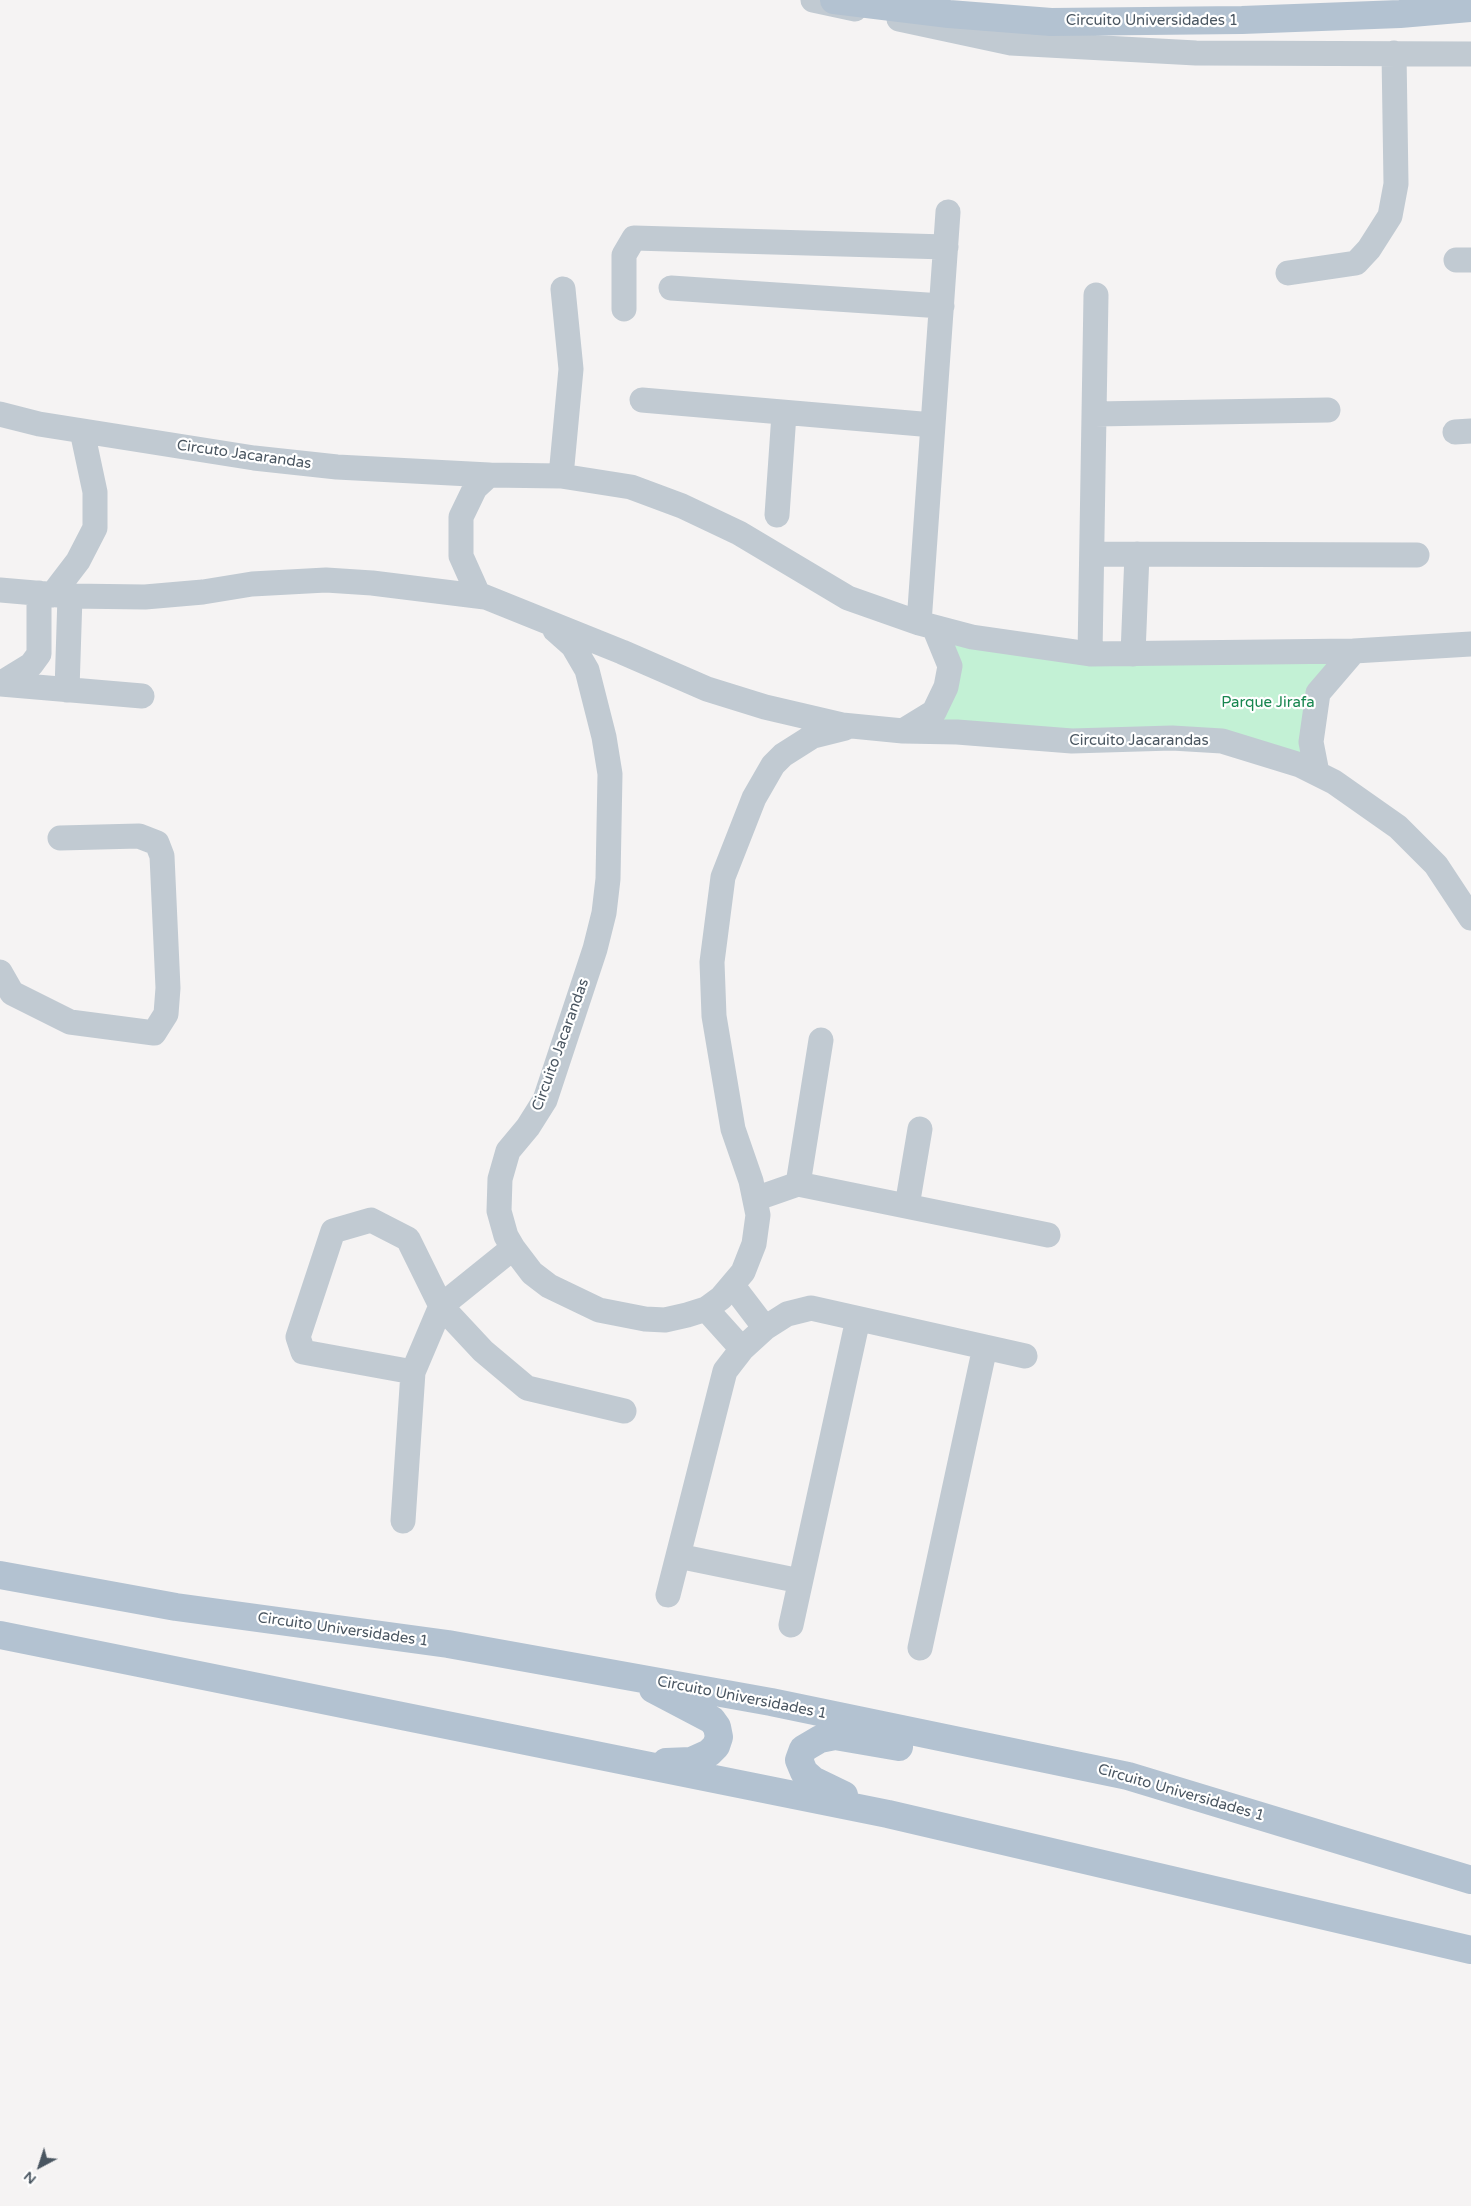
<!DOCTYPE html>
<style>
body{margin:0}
#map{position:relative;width:1471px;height:2206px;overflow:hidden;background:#f5f3f3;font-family:"Varela Round",sans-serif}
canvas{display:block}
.north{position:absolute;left:15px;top:2141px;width:50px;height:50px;-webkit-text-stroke:4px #fff;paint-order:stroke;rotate:220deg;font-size:14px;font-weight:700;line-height:20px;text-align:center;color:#4a5661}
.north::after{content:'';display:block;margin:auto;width:18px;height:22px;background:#4a5661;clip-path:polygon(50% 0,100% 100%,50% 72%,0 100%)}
</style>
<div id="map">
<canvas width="1471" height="2206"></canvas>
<div class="north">N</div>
</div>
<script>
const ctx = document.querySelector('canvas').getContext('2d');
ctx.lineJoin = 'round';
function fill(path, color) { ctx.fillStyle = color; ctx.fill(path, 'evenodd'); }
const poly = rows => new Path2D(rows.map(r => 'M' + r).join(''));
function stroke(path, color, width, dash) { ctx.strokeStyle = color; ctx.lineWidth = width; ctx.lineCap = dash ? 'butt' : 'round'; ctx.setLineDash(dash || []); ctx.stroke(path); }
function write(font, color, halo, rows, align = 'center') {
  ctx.font = font + ' "Varela Round",sans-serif'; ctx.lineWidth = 4.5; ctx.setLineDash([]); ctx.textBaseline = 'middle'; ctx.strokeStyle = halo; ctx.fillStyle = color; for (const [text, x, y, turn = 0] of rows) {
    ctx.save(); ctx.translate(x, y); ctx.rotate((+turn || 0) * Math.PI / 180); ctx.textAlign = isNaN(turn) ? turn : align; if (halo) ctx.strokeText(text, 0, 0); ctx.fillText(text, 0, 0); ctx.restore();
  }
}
fill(poly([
 [934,627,972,637,1354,651,1318,701,1317,773,1265,753,903,731,946,687]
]), '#c3f1d5');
stroke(poly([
 [813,0,855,9],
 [899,19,1011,43,1196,53,1471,54],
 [1456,260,1471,260],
 [1288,273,1356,263,1369,249,1390,216,1396,184,1394,53],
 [671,288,942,306],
 [624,309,624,255,634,238,946,247],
 [642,400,933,425],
 [0,414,39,424,254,458,337,467,489,475],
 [1095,414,1328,410],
 [1455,432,1471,431],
 [561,476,571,369,563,289],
 [777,515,784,414],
 [1092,554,1417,555],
 [0,590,70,596,145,597,203,592,252,584,326,580,372,583,485,597],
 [52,595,78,561,95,528,95,492,82,431],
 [919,623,948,212],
 [555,630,573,646,587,670,604,737,610,774,608,879,604,913,595,949,545,1100,528,1127,508,1151,500,1179,499,1211,506,1236,513,1248,532,1273,549,1286,599,1310,645,1319,665,1320,687,1315,706,1309,721,1298,743,1272,754,1244,758,1215,751,1181,733,1129,714,1016,712,962,723,877,754,798,773,765,783,755,813,736,845,728],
 [1471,644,1354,651,1090,654,972,637,919,623,848,598,739,533,682,506,631,487,561,476,489,475,475,488,461,517,461,556,478,594,622,652,707,689,765,707,842,725,903,731,957,732,1072,741,1172,738,1222,741,1300,765,1334,782,1398,827,1436,865,1471,918],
 [1090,654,1096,295],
 [1133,654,1137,554],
 [0,684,31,665,39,654,39,593],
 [1,684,142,696],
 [67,690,70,596],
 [903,731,934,712,946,687,950,666,934,627],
 [1317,773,1311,742,1318,693,1354,651],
 [0,972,12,993,70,1022,154,1033,166,1014,168,988,162,856,157,843,139,836,60,838],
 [798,1184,821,1040],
 [755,1199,798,1184,1048,1235],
 [907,1206,920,1129],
 [733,1286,765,1328],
 [706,1309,742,1349],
 [413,1372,303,1352,298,1337,333,1231,371,1220,408,1239,441,1306,483,1351,527,1388,624,1411],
 [403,1521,413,1372,441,1306,513,1248],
 [678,1556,800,1581],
 [668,1595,725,1371,742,1349,765,1328,787,1314,811,1308,1025,1356],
 [791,1625,858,1319],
 [920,1648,985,1347]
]), '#c1cad2', 25);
stroke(poly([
 [834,0,949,14,1051,22,1242,20,1400,14,1471,8],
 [0,1575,176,1607,448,1644,771,1702,1128,1776,1471,1880],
 [0,1635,888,1814,1471,1950],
 [653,1689,712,1720,717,1727,719,1737,716,1746,709,1753,698,1758,691,1761,666,1762],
 [844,1795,813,1780,804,1772,799,1760,803,1749,820,1739,835,1736,899,1747]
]), '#b3c2d1', 28);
write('15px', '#4a5661', '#fff', [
 ["Circuito Universidades 1",1152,21],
 ["Circuto Jacarandas",244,455,8],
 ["Circuito Jacarandas",1139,741],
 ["Circuito Jacarandas",561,1045,-70],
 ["Circuito Universidades 1",343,1630,8],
 ["Circuito Universidades 1",742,1698,11],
 ["Circuito Universidades 1",1181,1793,16]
]);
write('15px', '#17864f', '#fff', [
 ["Parque Jirafa",1268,703]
]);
</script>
